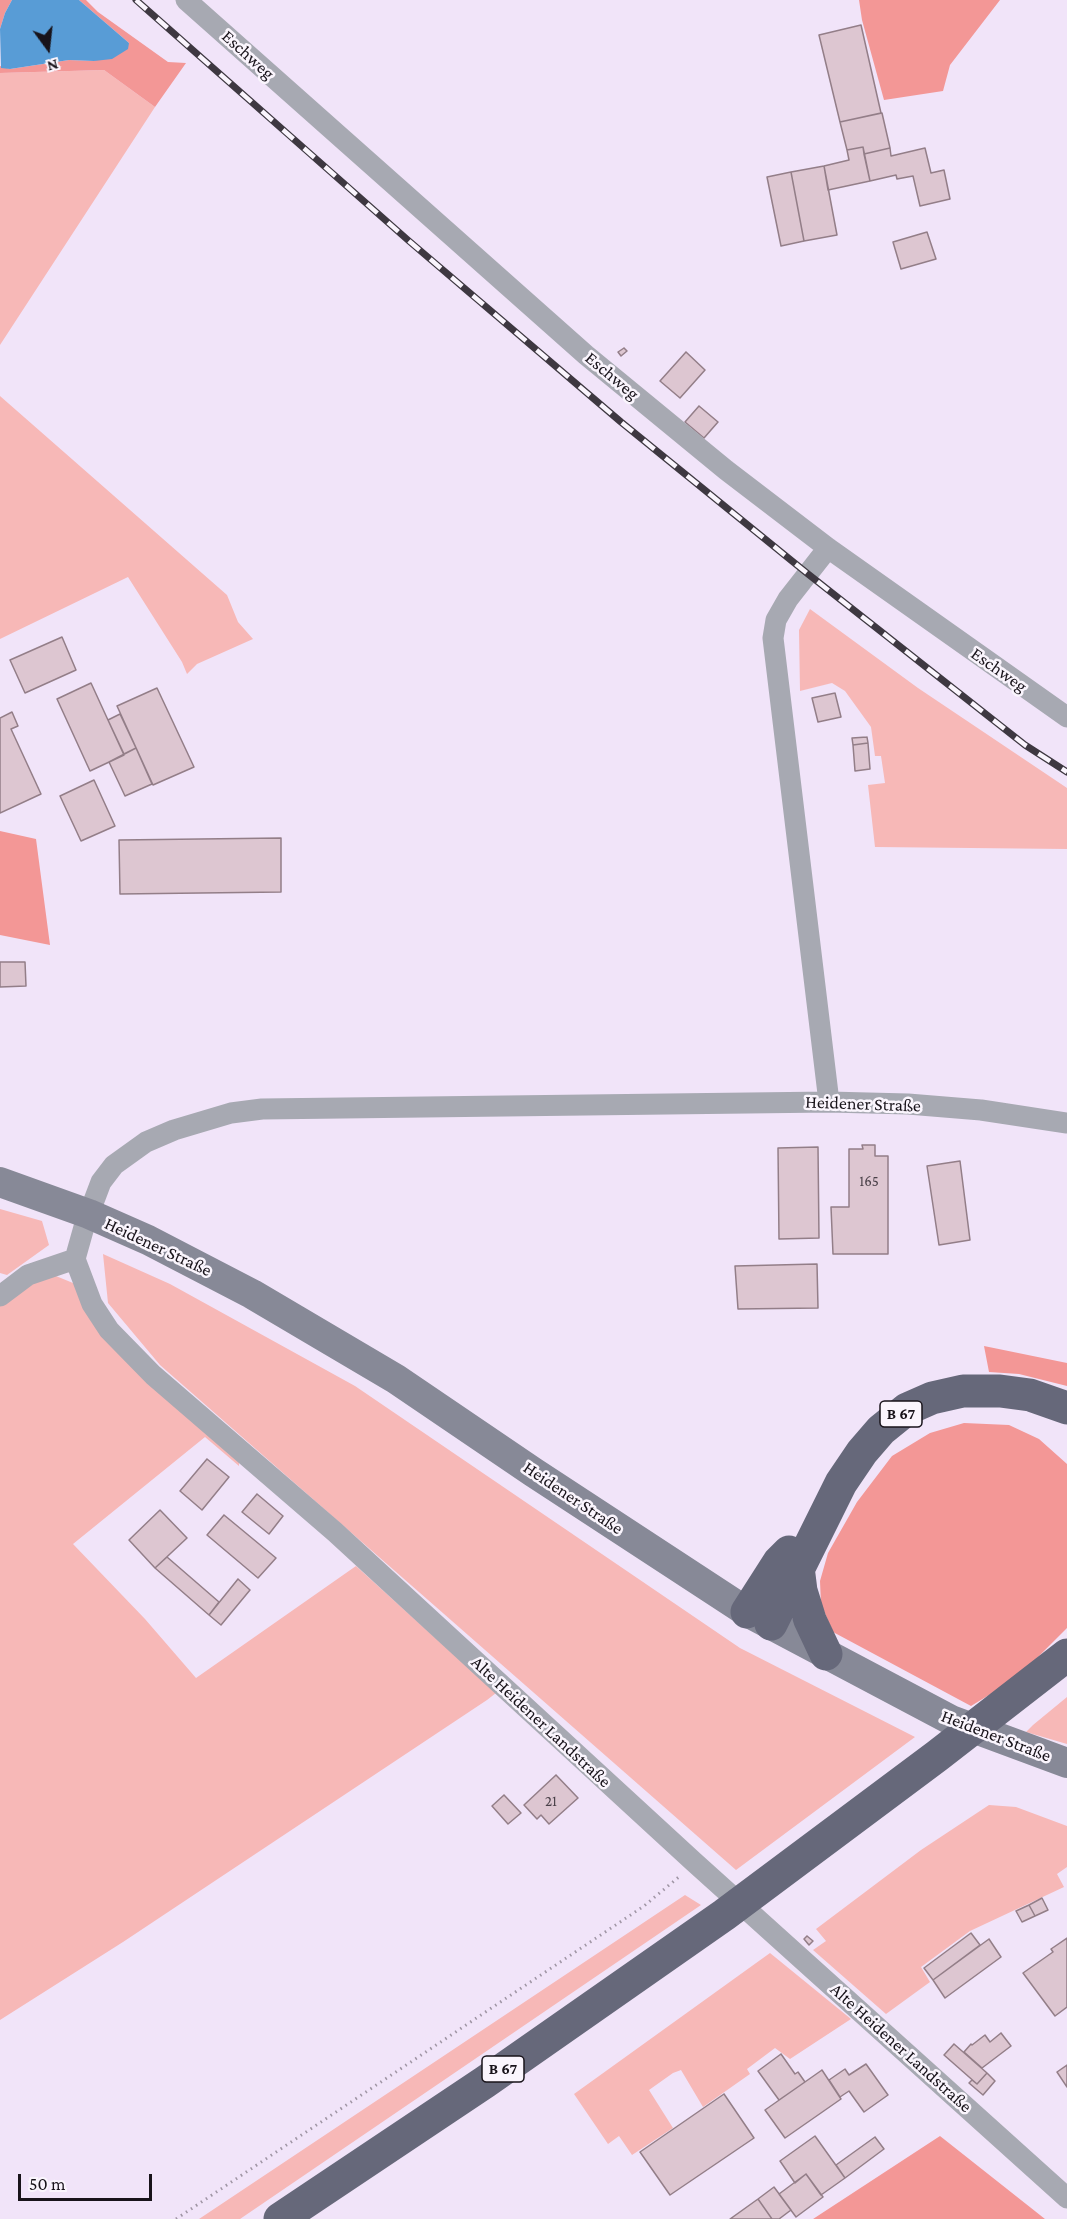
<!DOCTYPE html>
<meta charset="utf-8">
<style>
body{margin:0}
#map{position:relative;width:1067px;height:2219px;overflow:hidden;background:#f1e4f9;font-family:"Crimson Pro",serif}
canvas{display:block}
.north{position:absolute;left:18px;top:18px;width:60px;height:60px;-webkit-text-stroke:4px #faf5fd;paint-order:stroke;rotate:165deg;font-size:16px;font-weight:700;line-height:24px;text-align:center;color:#18131a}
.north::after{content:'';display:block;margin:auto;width:21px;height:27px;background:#18131a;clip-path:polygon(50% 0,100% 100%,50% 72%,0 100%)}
.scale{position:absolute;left:18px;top:2174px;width:134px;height:27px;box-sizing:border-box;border:3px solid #18131a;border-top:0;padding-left:8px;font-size:18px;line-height:21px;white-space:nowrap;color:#18131a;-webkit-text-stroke:4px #faf5fd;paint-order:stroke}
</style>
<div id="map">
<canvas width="1067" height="2219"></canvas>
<div class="north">N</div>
<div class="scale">50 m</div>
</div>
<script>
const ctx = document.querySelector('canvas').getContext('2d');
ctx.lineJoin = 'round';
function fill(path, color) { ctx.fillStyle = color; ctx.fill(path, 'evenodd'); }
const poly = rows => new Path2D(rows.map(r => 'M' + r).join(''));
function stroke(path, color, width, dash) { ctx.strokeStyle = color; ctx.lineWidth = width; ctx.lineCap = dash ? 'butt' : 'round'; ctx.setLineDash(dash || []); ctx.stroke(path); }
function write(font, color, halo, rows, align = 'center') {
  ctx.font = font + ' "Crimson Pro",serif'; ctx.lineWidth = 5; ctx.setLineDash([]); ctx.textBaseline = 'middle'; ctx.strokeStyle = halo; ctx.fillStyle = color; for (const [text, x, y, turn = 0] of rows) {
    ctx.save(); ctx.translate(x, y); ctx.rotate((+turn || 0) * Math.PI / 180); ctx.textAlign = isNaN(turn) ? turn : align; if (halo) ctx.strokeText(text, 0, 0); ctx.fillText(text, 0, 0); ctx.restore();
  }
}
fill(poly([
 [104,70,155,107,0,345,0,73],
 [0,396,227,595,238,622,253,639,197,664,187,674,182,662,128,577,0,639],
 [810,609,918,688,1067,788,1067,849,875,847,868,785,885,783,881,756,875,756,871,727,845,691,832,683,800,691,799,630],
 [0,1209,42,1221,49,1245,7,1275,0,1273],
 [103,1254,170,1284,355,1386,740,1648,915,1737,736,1870,160,1365,108,1303],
 [51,1274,73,1283,239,1459,239,1466,205,1437,73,1544,145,1619,196,1678,356,1566,496,1693,487,1700,123,1942,0,2020,0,1306,27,1285],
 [1067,1697,1067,1744,1026,1732,1033,1725],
 [989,1805,1016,1807,1067,1826,1067,1867,1057,1874,1064,1887,970,1931,921,1967,930,1982,886,2014,813,1950,826,1941,816,1929,921,1850],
 [685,1895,701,1905,240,2219,199,2219],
 [770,1953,851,2019,790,2059,775,2048,747,2069,750,2074,703,2107,681,2070,673,2073,649,2090,673,2128,632,2155,619,2136,608,2144,574,2094]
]), '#f7b8b7');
fill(poly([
 [0,0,12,0,5,13,0,29],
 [79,0,86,0,98,12,168,62,186,63,155,107,104,70,0,73,0,66,10,69,69,60,94,61,129,43],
 [859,0,1000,0,950,65,943,91,884,100,862,20],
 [0,831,36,839,50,945,0,935],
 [984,1346,1067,1363,1067,1386,1019,1374,989,1372],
 [964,1423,1009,1425,1039,1439,1067,1464,1067,1628,1034,1661,994,1692,971,1706,833,1632,821,1604,820,1581,828,1553,857,1502,892,1456,930,1433],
 [940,2136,1045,2219,813,2219]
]), '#f39796');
fill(poly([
 [12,0,79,0,129,43,128,49,112,59,94,61,69,60,10,69,1,68,0,29,5,13]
]), '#589cd6');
const building = poly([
 [861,25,881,113,840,122,819,35,861,25],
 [882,113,890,148,864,154,863,147,847,150,840,122,882,113],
 [863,147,870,181,828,190,824,166,849,160,847,150,863,147],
 [890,148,891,156,925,148,931,173,944,170,950,199,920,206,913,176,897,179,896,175,870,181,864,154,890,148],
 [824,166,837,235,804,241,791,172,824,166],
 [791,172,804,241,781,246,767,177,791,172],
 [927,232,936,259,901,269,893,242,927,232],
 [624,348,627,351,621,356,618,352,624,348],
 [686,352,705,370,680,398,660,381,686,352],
 [699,406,718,422,704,438,685,422,699,406],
 [62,637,76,670,25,693,10,660,62,637],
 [91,683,124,755,90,771,57,699,91,683],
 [157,688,194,767,153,785,117,706,157,688],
 [835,693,841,717,818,722,812,698,835,693],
 [12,712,18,726,11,729,41,794,0,813,0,718,12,712],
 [120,714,136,748,124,754,108,720,120,714],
 [867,737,868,743,853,745,852,738,867,737],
 [868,743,870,769,855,771,853,745,868,743],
 [136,748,152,784,125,796,109,762,136,748],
 [94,780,115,826,81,841,60,796,94,780],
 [281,838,281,892,120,894,119,840,281,838],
 [0,962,25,962,26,986,0,987,0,962],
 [862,1145,875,1145,875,1156,888,1156,888,1254,833,1254,831,1207,849,1207,849,1149,863,1149,862,1145],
 [818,1147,819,1238,779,1239,778,1148,818,1147],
 [960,1161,970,1240,939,1245,927,1166,960,1161],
 [817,1264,818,1308,738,1309,735,1266,817,1264],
 [207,1459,229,1477,202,1510,180,1491,207,1459],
 [257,1494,283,1516,269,1534,242,1512,257,1494],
 [160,1510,187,1538,155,1568,129,1540,160,1510],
 [224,1515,276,1558,258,1578,207,1535,224,1515],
 [167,1557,219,1602,209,1615,155,1568,167,1557],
 [238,1579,250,1590,221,1625,209,1615,238,1579],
 [556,1775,578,1798,549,1824,541,1815,537,1819,524,1805,556,1775],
 [504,1795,521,1813,508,1824,492,1806,504,1795],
 [1042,1898,1048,1910,1035,1916,1029,1905,1042,1898],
 [1029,1905,1035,1916,1022,1922,1016,1911,1029,1905],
 [971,1933,980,1945,933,1980,924,1968,971,1933],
 [807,1936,813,1941,809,1945,804,1939,807,1936],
 [1067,1938,1067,2007,1055,2016,1023,1973,1053,1952,1051,1949,1067,1938],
 [989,1939,1001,1957,945,1998,933,1980,989,1939],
 [1001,2033,1011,2046,982,2068,964,2052,971,2044,972,2045,985,2035,990,2042,1001,2033],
 [954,2044,987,2073,977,2084,944,2055,954,2044],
 [781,2054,795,2074,798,2072,805,2082,779,2100,758,2071,781,2054],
 [866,2064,888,2095,864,2112,849,2091,840,2097,829,2080,845,2069,849,2075,866,2064],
 [1067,2065,1067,2087,1057,2072,1067,2065],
 [822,2070,841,2099,785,2138,765,2110,822,2070],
 [987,2073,995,2081,983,2095,969,2083,972,2080,977,2084,987,2073],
 [724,2094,754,2138,670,2195,640,2152,724,2094],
 [815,2136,845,2178,821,2195,806,2174,795,2183,780,2161,815,2136],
 [875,2137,884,2149,845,2178,836,2165,875,2137],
 [806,2174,823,2197,796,2217,779,2194,806,2174],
 [774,2187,791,2210,779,2219,772,2219,758,2199,774,2187],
 [758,2199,772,2219,730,2219,758,2199]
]);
fill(building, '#ddc6d1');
stroke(building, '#937e88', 1.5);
stroke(poly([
 [176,2219,644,1906,680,1876]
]), '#9f95a4', 3, [1.5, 4.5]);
stroke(poly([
 [186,0,586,355,726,470,828,548,1067,717],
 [828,548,788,599,776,620,773,638,829,1102],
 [1067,1123,981,1110,908,1104,829,1102,262,1109,231,1113,174,1130,146,1142,114,1165,101,1182,84,1227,75,1259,92,1304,109,1330,153,1375,335,1532,694,1862,1067,2198],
 [0,1296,28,1275,75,1259]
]), '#a7a9b2', 21);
stroke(poly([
 [0,1182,89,1214,148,1240,252,1294,396,1379,533,1472,747,1612,951,1720,1067,1763]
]), '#878997', 30);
stroke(poly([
 [798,1567,801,1591,810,1620,826,1654],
 [747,1612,779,1562,789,1552],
 [771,1624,841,1483,862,1452,881,1430,907,1409,932,1398,963,1391,1000,1391,1030,1395,1067,1408],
 [280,2219,485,2082,724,1915,937,1756,1067,1655]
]), '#66687a', 33);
const rail = poly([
 [136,0,409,241,621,422,808,574,1025,745,1067,772]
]);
stroke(rail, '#3e3841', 7);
stroke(rail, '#faf5fd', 4.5, [14]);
write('15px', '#494048', null, [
 ["165",869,1181],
 ["21",551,1801]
]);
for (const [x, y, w] of [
 [901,1414,42],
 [503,2069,42]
]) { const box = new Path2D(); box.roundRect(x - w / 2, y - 13, w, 26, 4.5); ctx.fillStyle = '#faf5fd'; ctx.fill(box); stroke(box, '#18131a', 1.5); }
write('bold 16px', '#18131a', null, [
 ["B 67",901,1414],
 ["B 67",503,2069]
]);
write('18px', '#18131a', '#faf5fd', [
 ["Eschweg",248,55,42],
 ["Eschweg",612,376,40],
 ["Eschweg",999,670,35],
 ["Heidener Straße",863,1104,2],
 ["Heidener Straße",158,1247,25],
 ["Heidener Straße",573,1498,34],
 ["Alte Heidener Landstraße",541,1722,43],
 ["Heidener Straße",996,1736,21],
 ["Alte Heidener Landstraße",901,2048,42]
]);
</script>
